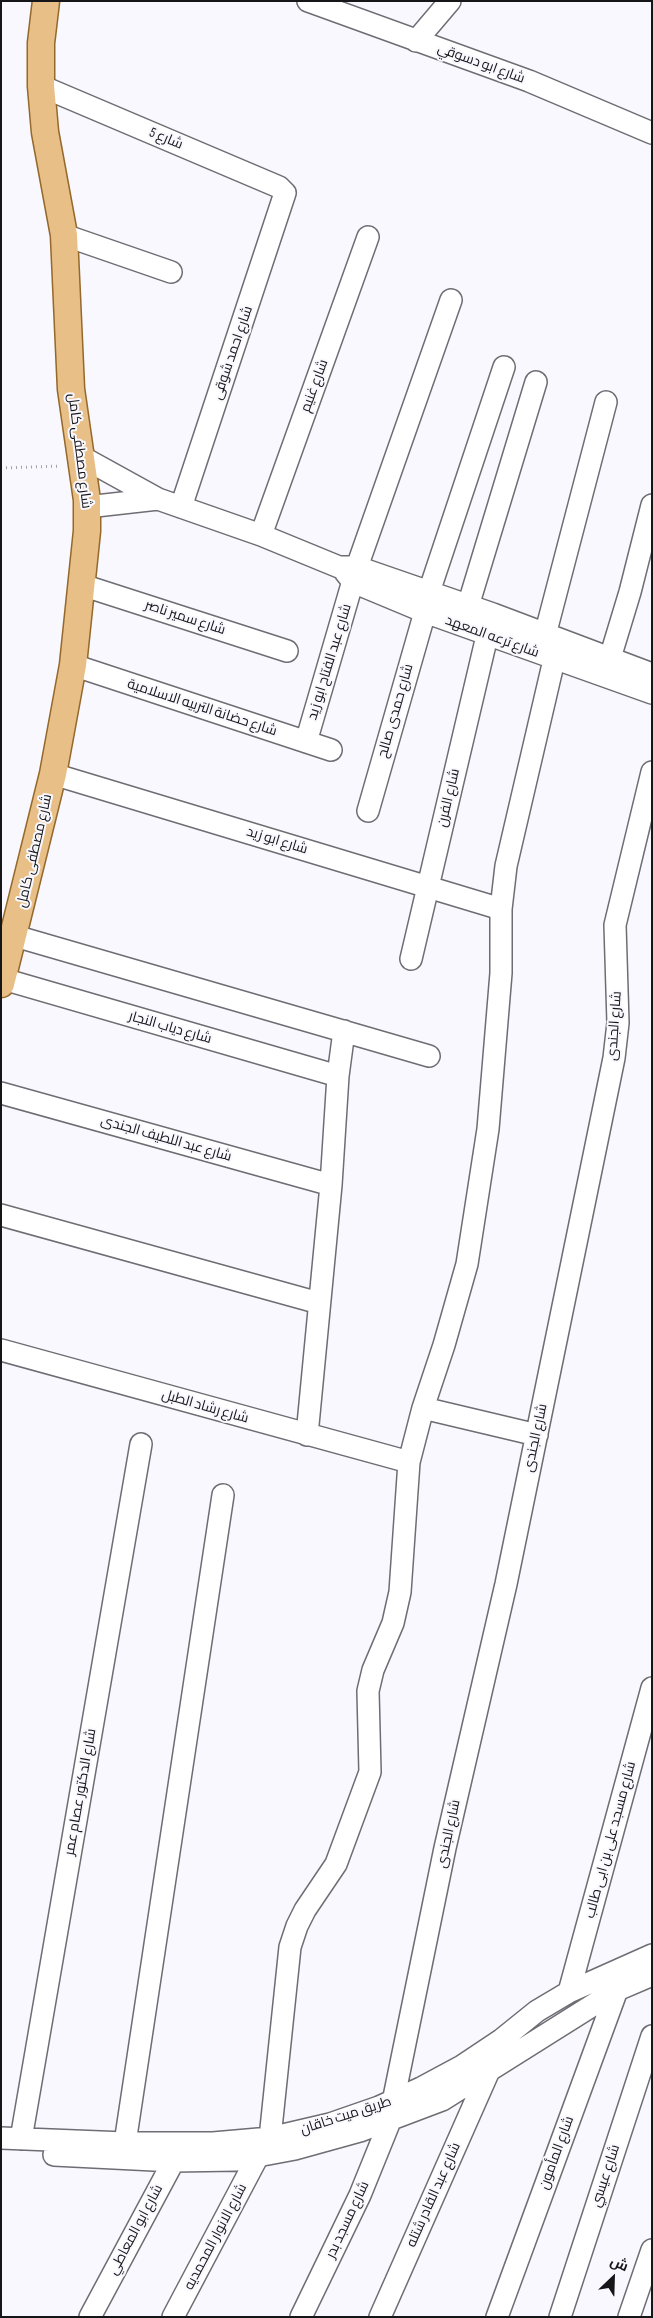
<!DOCTYPE html>
<meta charset="utf-8">
<style>
body{margin:0}
#map{position:relative;width:653px;height:2318px;overflow:hidden;background:#f8f8fe;font-family:"Sofia Sans Condensed",Cairo,sans-serif}
canvas{display:block}
.frame{position:absolute;inset:0;border:2px solid #161618;pointer-events:none}
.north{position:absolute;left:588px;top:2253px;width:50px;height:50px;-webkit-text-stroke:4px #f8f8fe;paint-order:stroke;rotate:24deg;font-size:14px;font-weight:700;line-height:20px;text-align:center;color:#161618}
.north::after{content:'';display:block;margin:auto;width:18px;height:22px;background:#161618;clip-path:polygon(50% 0,100% 100%,50% 72%,0 100%)}
</style>
<div id="map">
<canvas width="653" height="2318"></canvas>
<div class="frame"></div>
<div class="north">ش</div>
</div>
<script>
const ctx = document.querySelector('canvas').getContext('2d');
ctx.lineJoin = 'round';
const poly = rows => new Path2D(rows.map(r => 'M' + r).join(''));
function stroke(path, color, width, dash) { ctx.strokeStyle = color; ctx.lineWidth = width; ctx.lineCap = dash ? 'butt' : 'round'; ctx.setLineDash(dash || []); ctx.stroke(path); }
function write(font, color, halo, rows, align = 'center') {
  ctx.font = font + ' "Sofia Sans Condensed",Cairo,sans-serif'; ctx.lineWidth = 4; ctx.setLineDash([]); ctx.textBaseline = 'middle'; ctx.strokeStyle = halo; ctx.fillStyle = color; for (const [text, x, y, turn = 0] of rows) {
    ctx.save(); ctx.translate(x, y); ctx.rotate((+turn || 0) * Math.PI / 180); ctx.textAlign = isNaN(turn) ? turn : align; if (halo) ctx.strokeText(text, 0, 0); ctx.fillText(text, 0, 0); ctx.restore();
  }
}
const minor = poly([
 [308,1,529,81,652,133],
 [416,41,450,1],
 [41,86,279,187,285,193,181,507],
 [64,235,171,272],
 [80,456,158,499,261,535,339,567,357,567,493,614,652,674],
 [87,507,158,499],
 [261,535,368,237],
 [345,572,353,582,425,612,652,693],
 [82,585,287,651],
 [429,592,504,367],
 [468,606,536,382],
 [545,635,606,402],
 [610,658,630,592,652,505],
 [73,665,331,750],
 [306,742,357,567,451,300],
 [53,774,501,909],
 [368,811,425,612],
 [15,936,429,1056],
 [411,959,487,636],
 [3,979,338,1076],
 [1,1093,331,1185],
 [1,1215,319,1303],
 [1,1350,409,1462],
 [423,1408,537,1435],
 [307,1435,331,1185,338,1076,344,1031],
 [569,1992,652,1688],
 [393,2102,445,1848,506,1584,614,1058,618,1023,615,925,652,772],
 [1,2138,125,2143,213,2143,270,2138,330,2124,379,2107,421,2088,462,2066,501,2040,537,2011,569,1992,652,1955],
 [270,2138,290,1947,297,1926,305,1910,336,1864,370,1772,368,1691,373,1670,393,1623,400,1592,409,1462,423,1408,444,1345,467,1264,488,1129,501,973,501,909,506,866,554,660],
 [21,2139,141,1444],
 [125,2143,223,1495],
 [54,2155,174,2161,236,2160,295,2149,360,2131,442,2100,617,1990,652,1975],
 [90,2317,180,2149],
 [173,2317,258,2156],
 [301,2317,360,2195,390,2121],
 [380,2317,488,2073],
 [497,2317,617,1990],
 [560,2317,652,2036],
 [629,2317,652,2250]
]);
const major = poly([
 [1,984,53,774,73,665,87,531,87,500,71,389,64,235,45,132,41,86,41,43,46,1]
]);
stroke(minor, '#6d6d73', 24);
stroke(major, '#95682b', 29);
stroke(poly([
 [1,468,61,466]
]), '#a1a1a6', 3, [1, 4]);
stroke(minor, '#fff', 21);
stroke(major, '#e8bf86', 26);
write('14px', '#161618', '#f8f8fe', [
 ["شارع ابو دسوقي",481,64,20],
 ["شارع 5",166,139,23],
 ["شارع احمد شوقى",233,353,-71],
 ["شارع غنيم",315,386,-70],
 ["شارع مصطفى كامل",79,451,83],
 ["شارع سمير ناصر",185,618,18],
 ["شارع ترعه المعهد",492,637,20],
 ["شارع عبد الفتاح ابو زيد",330,662,-73],
 ["شارع حضانة التربيه الاسلامية",202,708,18],
 ["شارع حمدى صالح",396,711,-74],
 ["شارع الفرن",449,798,-77],
 ["شارع ابو زيد",277,841,17],
 ["شارع مصطفى كامل",35,851,-77],
 ["شارع الجندى",615,1026,-86],
 ["شارع دياب النجار",170,1028,16],
 ["شارع عبد اللطيف الجندى",166,1139,16],
 ["شارع رشاد الطبل",205,1407,16],
 ["شارع الجندى",536,1438,-78],
 ["شارع الدكتور عصام عمر",81,1792,-80],
 ["شارع الجندى",449,1834,-78],
 ["شارع مسجد على بن ابى طالب",611,1840,-75],
 ["طريق ميت خاقان",346,2116,-18],
 ["شارع المأمون",557,2153,-70],
 ["شارع عيسي",606,2176,-72],
 ["شارع عبد القادر شتله",434,2195,-66],
 ["شارع مسجد بدر",348,2220,-65],
 ["شارع ابو المعاطي",136,2230,-62],
 ["شارع الانوار المحمديه",216,2237,-62]
]);
</script>
